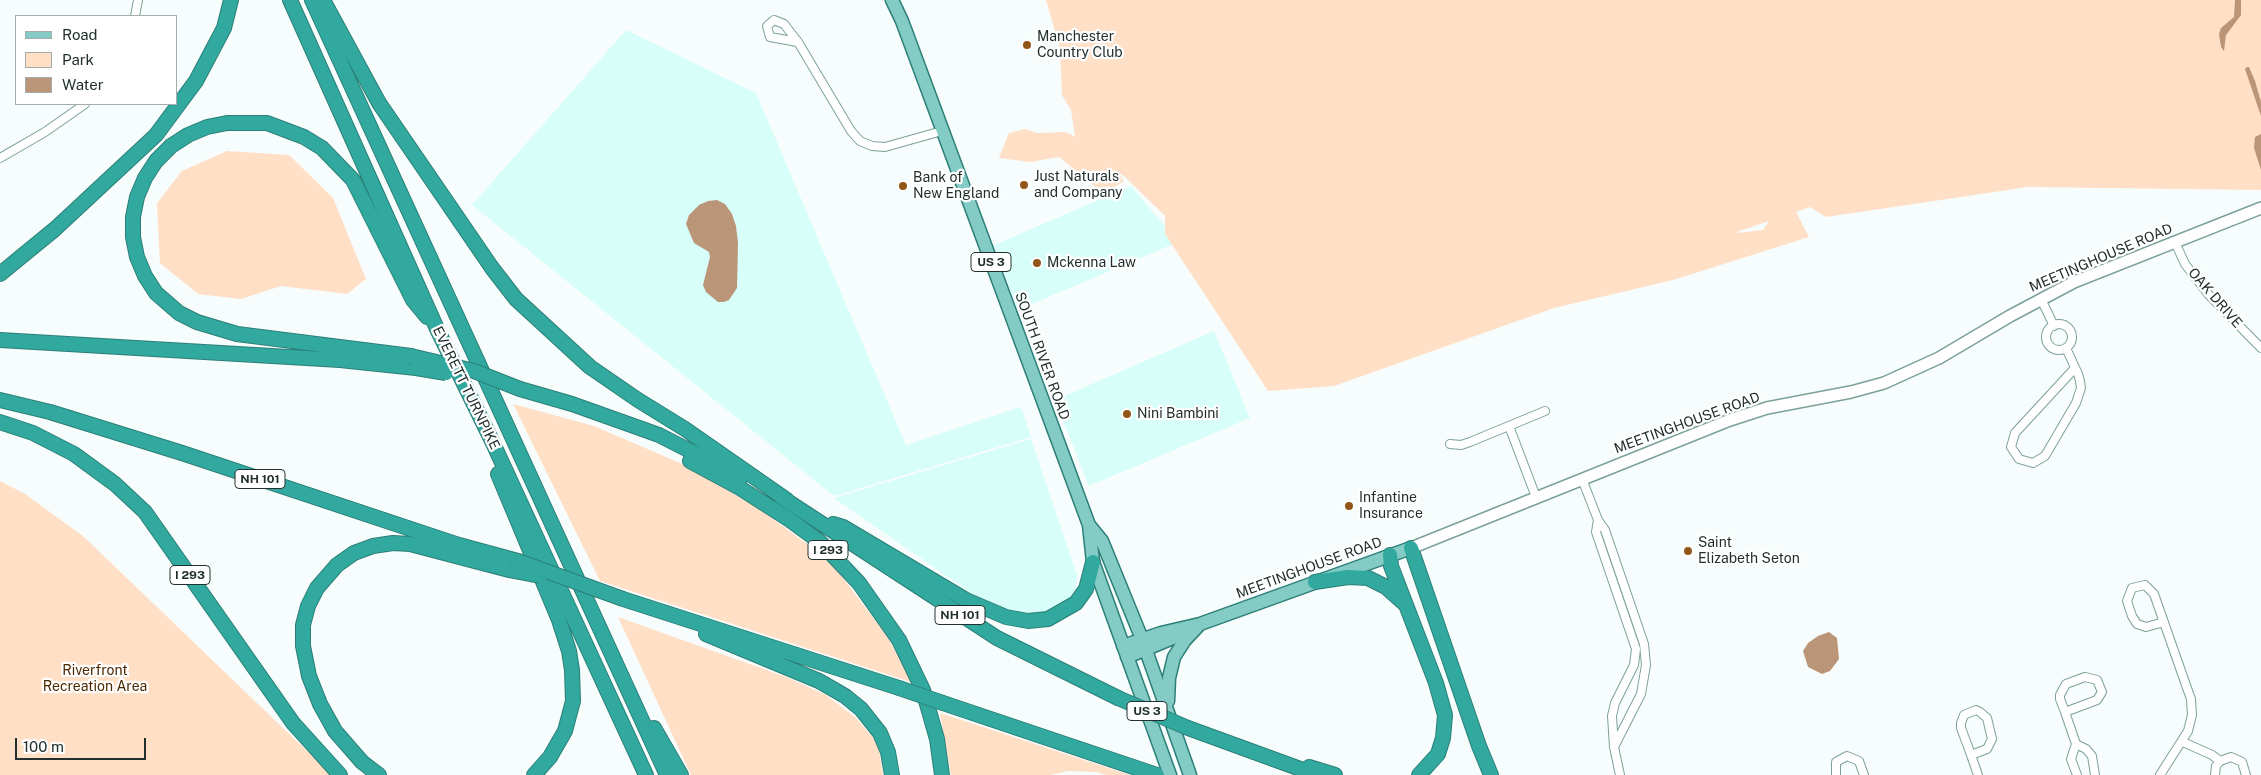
<!DOCTYPE html>
<style>
body{margin:0}
#map{position:relative;width:2261px;height:775px;overflow:hidden;background:#f6fdfc;font-family:"Public Sans",sans-serif}
canvas{display:block}
.legend{position:absolute;left:15px;top:15px;width:162px;height:90px;box-sizing:border-box;background:#fff;border:1px solid #a6acab;margin:0;padding:6px 9px;list-style:none;font-size:15px;color:#21302e}
.legend li{display:flex;align-items:center;gap:10px;height:25px}
.legend b{width:25px;border:1px solid #a6acab}
.scale{position:absolute;left:15px;top:738px;width:131px;height:22px;box-sizing:border-box;border:2px solid #21302e;border-top:0;padding-left:6px;font-size:15px;line-height:18px;white-space:nowrap;color:#21302e;-webkit-text-stroke:4px #fff;paint-order:stroke}
</style>
<div id="map">
<canvas width="2261" height="775"></canvas>
<ul class="legend">
<li><b style="height:6px;background:#84cbc5"></b>Road</li>
<li><b style="height:14px;background:#ffdfc6"></b>Park</li>
<li><b style="height:14px;background:#ba9578"></b>Water</li>
</ul>
<div class="scale">100 m</div>
</div>
<script>
const ctx = document.querySelector('canvas').getContext('2d');
ctx.lineJoin = 'round';
function fill(path, color) { ctx.fillStyle = color; ctx.fill(path, 'evenodd'); }
const poly = rows => new Path2D(rows.map(r => 'M' + r).join(''));
function stroke(path, color, width, dash) { ctx.strokeStyle = color; ctx.lineWidth = width; ctx.lineCap = dash ? 'butt' : 'round'; ctx.setLineDash(dash || []); ctx.stroke(path); }
function write(font, color, halo, rows, align = 'center') {
  ctx.font = font + ' "Public Sans",sans-serif'; ctx.lineWidth = 4.5; ctx.setLineDash([]); ctx.textBaseline = 'middle'; ctx.strokeStyle = halo; ctx.fillStyle = color; for (const [text, x, y, turn = 0] of rows) {
    ctx.save(); ctx.translate(x, y); ctx.rotate((+turn || 0) * Math.PI / 180); ctx.textAlign = isNaN(turn) ? turn : align; if (halo) ctx.strokeText(text, 0, 0); ctx.fillText(text, 0, 0); ctx.restore();
  }
}
fill(poly([
 [626,30,756,93,906,445,1021,407,1031,437,834,496,472,205],
 [1131,186,1178,242,1018,310,994,245],
 [1214,331,1250,418,1089,486,1055,400],
 [1031,439,1077,575,1076,589,1066,603,1046,614,1025,617,994,609,834,498]
]), '#d7fef9');
fill(poly([
 [1046,0,2261,0,2261,190,2028,187,1826,217,1810,207,1796,212,1809,237,1673,280,1554,308,1334,386,1268,391,1165,234,1165,216,1124,176,1119,173,1124,181,1104,194,1059,157,1030,162,999,158,1009,133,1025,129,1037,133,1066,132,1075,137,1071,110,1062,95,1060,49],
 [1769,221,1763,230,1737,233,1737,232],
 [227,151,289,155,333,198,366,279,347,294,281,286,241,299,198,294,160,263,157,203,182,171],
 [513,404,594,426,680,463,758,508,830,561,887,636,911,682,600,581],
 [0,481,25,494,83,536,332,775,0,775],
 [618,617,786,677,826,695,856,718,878,744,883,775,691,775],
 [940,713,1130,775,1106,775,1097,772,1068,771,1050,775,951,775]
]), '#ffdfc6');
fill(poly([
 [2235,0,2241,0,2241,15,2226,35,2224,51,2221,47,2219,34,2221,28,2234,17],
 [2247,67,2249,67,2255,81,2261,102,2261,116,2245,69],
 [2261,134,2261,170,2254,148,2255,137],
 [717,200,725,204,732,214,736,226,738,243,737,288,729,300,724,302,718,302,706,292,703,285,710,257,709,252,694,243,686,224,689,215,699,205,708,201],
 [1829,632,1837,638,1839,659,1830,671,1822,674,1808,667,1803,651,1808,643,1818,636]
]), '#ba9578');
const street = poly([
 [135,16,138,0],
 [774,20,784,24,798,42,770,37,767,26,774,20],
 [798,42,851,131,860,141,872,146,885,147,942,131],
 [0,158,45,132,85,104],
 [2175,242,2185,264,2209,295,2261,348],
 [2041,299,2054,326],
 '2046 337a13 13 0 1 1 26 0a13 13 0 1 1-26 0Z',
 [2066,348,2078,374,2080,381,2081,388,2076,403,2045,456,2033,463,2019,459,2011,447,2015,433,2075,368],
 [1509,426,1536,497],
 [1450,444,1461,445,1470,442,1545,411],
 [1582,479,1598,520,1605,530,1644,644,1646,665,1641,694,1614,747],
 [1598,520,1596,532,1636,649,1634,665,1615,703,1612,716,1614,747,1620,775],
 [2065,712,2097,700,2102,692,2097,680,2085,677,2066,684,2060,695,2060,699,2065,712,2076,744,2071,759,2077,775],
 [2183,742,2212,755,2220,761],
 [2076,744,2086,749,2092,756,2095,775],
 [1971,755,1987,749,1992,739,1987,718,1980,712,1976,710,1964,715,1961,723,1961,728,1967,744,1971,755,1978,775],
 [1836,775,1836,762,1847,756,1859,761,1864,775],
 [2160,775,2188,731,2192,715,2191,699,2187,688,2154,594,2145,585,2132,588,2127,601,2132,616,2137,624,2146,627,2164,622],
 [2215,775,2216,766,2220,761,2231,757,2242,762,2246,775]
]);
const secondary = poly([
 [1411,548,1730,420,1767,408,1851,392,1884,383,1939,358,2010,316,2074,282,2261,208]
]);
const primary = poly([
 [892,0,902,21,1089,525,1093,562,1170,775],
 [1089,525,1102,541,1142,639,1190,775],
 [1123,646,1161,633,1200,624,1411,548],
 [1127,657,1180,635],
 [1168,701,1169,678,1174,657,1185,640,1200,624]
]);
const highway = poly([
 [290,0,438,331,492,441,646,775],
 [312,0,667,775],
 [323,0,379,103,492,268,516,299,590,367,638,400,685,429,787,500],
 [0,274,55,229,156,135,196,81,224,28,231,0],
 [0,340,340,360,416,368],
 [411,356,237,334,197,322,179,313,156,293,145,276,137,257,133,237,133,217,137,197,145,178,156,161,171,146,188,135,207,127,227,123,267,123,304,137,322,148,353,180,413,300,427,317],
 [520,389,572,404,659,435,741,477],
 [0,400,50,412,182,453,459,545,518,561],
 [0,422,33,433,74,454,115,484,145,512,293,723,340,775],
 [690,461,740,488,790,520,820,542,859,583,899,640,923,690,937,739,942,775],
 [498,474,559,620,569,651,572,670,573,701,565,731,550,757,534,775],
 [781,497,997,638,1118,698],
 [833,524,843,527,966,600,1006,617,1028,621,1048,619,1076,603,1086,589,1093,562],
 [1411,548,1479,746,1491,775],
 [1390,555,1391,566,1436,683,1445,715,1443,738,1438,754,1419,775],
 [1315,582,1348,577,1368,578,1386,587,1405,604],
 [623,599,899,688],
 [706,634,819,681,845,696,861,709,880,733,888,752,892,775],
 [943,703,1157,775],
 [654,728,681,775],
 [1188,728,1317,775],
 [1309,767,1335,775],
 [379,775,362,762,335,731,320,704,309,676,303,646,303,625,308,606,317,588,337,565,354,553,373,546,393,543,410,544,509,570]
]);
stroke(street, '#7ca09b', 10);
stroke(secondary, '#7ca09b', 14);
stroke(primary, '#2c7f77', 15);
stroke(highway, '#2c7f77', 16);
stroke(street, '#fff', 8);
stroke(secondary, '#fff', 11);
stroke(primary, '#84cbc5', 12);
stroke(highway, '#32a99f', 14);
const highwayBridge = poly([
 [411,356,474,371,520,389],
 [416,368,446,373],
 [518,561,623,599],
 [509,570,540,576],
 [899,688,943,703],
 [1118,698,1188,728]
]);
stroke(highwayBridge, '#2c7f77', 16, []);
stroke(highwayBridge, '#32a99f', 14);
for (const [x, y, r, color] of [
 [1027,45,5,"#925618"],
 [1024,185,5,"#925618"],
 [903,186,5,"#925618"],
 [1037,263,5,"#925618"],
 [1127,414,5,"#925618"],
 [1349,506,5,"#925618"],
 [1688,551,5,"#925618"]
]) { const dot = new Path2D(); dot.arc(x, y, r, 0, 2 * Math.PI); ctx.fillStyle = color; ctx.fill(dot); stroke(dot, '#fff', 2); }
for (const [x, y, w] of [
 [991,262,40],
 [260,479,50],
 [828,550,40],
 [190,575,40],
 [960,615,50],
 [1147,711,40]
]) { const box = new Path2D(); box.roundRect(x - w / 2, y - 9.5, w, 19, 4); ctx.fillStyle = '#fff'; ctx.fill(box); stroke(box, '#21302e', 1); }
write('bold 12px', '#21302e', null, [
 ["US 3",991,262],
 ["NH 101",260,479],
 ["I 293",828,550],
 ["I 293",190,575],
 ["NH 101",960,615],
 ["US 3",1147,711]
]);
write('14px', '#21302e', '#fff', [
 ["Manchester",1037,37],
 ["Country Club",1037,53],
 ["Just Naturals",1034,177],
 ["and Company",1034,193],
 ["Bank of",913,178],
 ["New England",913,194],
 ["Mckenna Law",1047,263],
 ["Nini Bambini",1137,414],
 ["Infantine",1359,498],
 ["Insurance",1359,514],
 ["Saint",1698,543],
 ["Elizabeth Seton",1698,559]
], 'left');
write('14px', '#21302e', '#fff', [
 ["MEETINGHOUSE ROAD",2101,258,-23],
 ["OAK DRIVE",2215,298,49],
 ["SOUTH RIVER ROAD",1042,356,70],
 ["EVERETT TURNPIKE",466,388,64],
 ["MEETINGHOUSE ROAD",1687,423,-20],
 ["MEETINGHOUSE ROAD",1309,568,-20]
]);
write('14px', '#4c2802', '#fff', [
 ["Riverfront",95,671],
 ["Recreation Area",95,687]
]);
</script>
